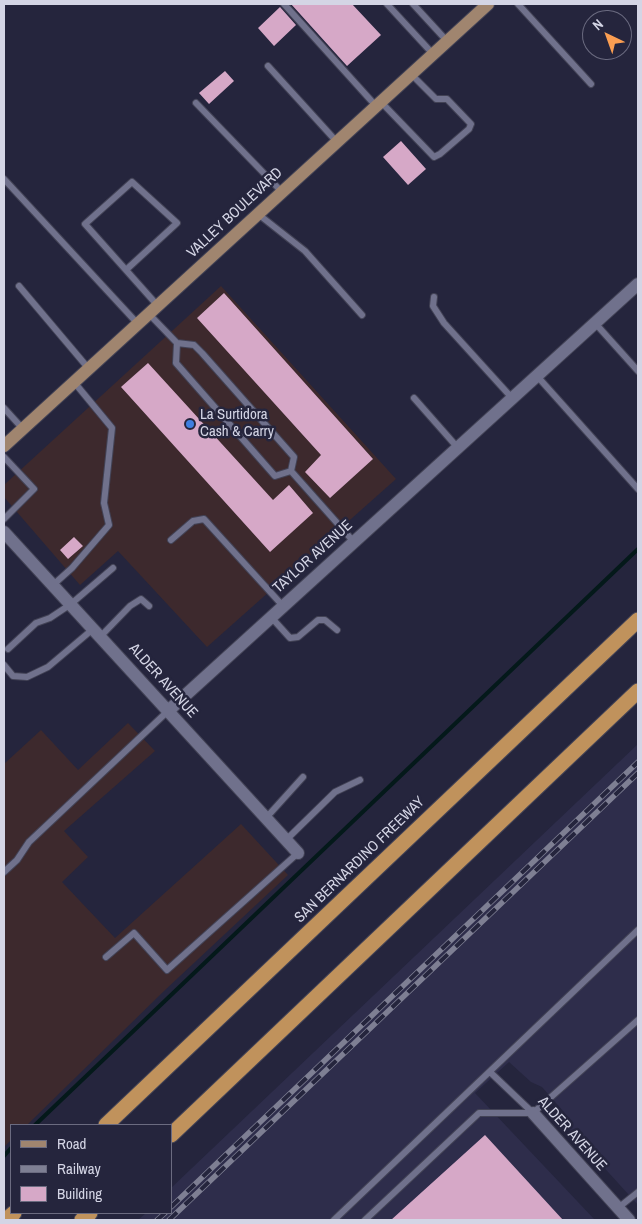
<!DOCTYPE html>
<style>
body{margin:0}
#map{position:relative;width:642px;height:1224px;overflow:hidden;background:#25253d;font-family:"Archivo Narrow",sans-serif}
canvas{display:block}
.frame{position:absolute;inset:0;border:5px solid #d4d5e5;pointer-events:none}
.legend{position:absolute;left:10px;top:1124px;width:162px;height:90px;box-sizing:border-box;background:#25253d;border:1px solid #6b6b80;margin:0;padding:6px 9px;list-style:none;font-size:15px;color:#d4d5e5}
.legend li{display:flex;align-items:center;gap:10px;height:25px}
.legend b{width:25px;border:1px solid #6b6b80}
.north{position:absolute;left:582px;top:10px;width:50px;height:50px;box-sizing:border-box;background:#25253d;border:1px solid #6b6b80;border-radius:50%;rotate:318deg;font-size:14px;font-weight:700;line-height:20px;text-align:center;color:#d4d5e5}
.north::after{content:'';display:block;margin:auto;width:18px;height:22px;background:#fb9e52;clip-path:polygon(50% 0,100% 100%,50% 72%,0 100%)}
</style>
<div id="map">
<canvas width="642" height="1224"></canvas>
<div class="frame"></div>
<ul class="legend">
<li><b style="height:6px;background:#a0856f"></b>Road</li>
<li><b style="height:6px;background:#7e7f93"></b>Railway</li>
<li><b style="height:14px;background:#d6a8c7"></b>Building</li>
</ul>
<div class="north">N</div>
</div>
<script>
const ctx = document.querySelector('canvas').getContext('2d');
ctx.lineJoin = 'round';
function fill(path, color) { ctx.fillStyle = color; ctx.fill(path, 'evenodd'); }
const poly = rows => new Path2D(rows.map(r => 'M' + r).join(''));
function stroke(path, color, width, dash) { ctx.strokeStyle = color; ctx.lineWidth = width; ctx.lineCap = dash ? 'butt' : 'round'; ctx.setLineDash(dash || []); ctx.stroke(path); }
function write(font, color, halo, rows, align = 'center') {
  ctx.font = font + ' "Archivo Narrow",sans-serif'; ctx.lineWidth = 5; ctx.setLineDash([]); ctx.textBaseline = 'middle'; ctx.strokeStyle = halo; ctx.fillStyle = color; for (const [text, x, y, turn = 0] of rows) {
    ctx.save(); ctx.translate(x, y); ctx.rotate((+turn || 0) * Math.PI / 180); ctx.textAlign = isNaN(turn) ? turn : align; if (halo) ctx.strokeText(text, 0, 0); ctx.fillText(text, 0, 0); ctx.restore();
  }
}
fill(poly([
 [221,286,396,479,207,647,118,551,80,585,4,497,4,485],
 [128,723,155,751,64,831,88,857,62,882,115,938,241,824,288,875,164,991,27,1125,11,1125,11,1140,4,1147,4,764,41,730,78,770]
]), '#3d292d');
fill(poly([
 [638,744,638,1205,570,1130,563,1111,542,1087,531,1082,509,1062,475,1093,595,1220,138,1220,146,1213,171,1213,171,1188]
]), '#2e2d4b');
stroke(poly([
 [35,1125,638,549],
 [4,1156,11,1148]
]), '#04191a', 4);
fill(poly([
 [291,4,352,4,381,35,347,66],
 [280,7,296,25,274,46,258,28],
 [225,71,234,81,209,104,199,93],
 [401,141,426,169,408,185,383,157],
 [224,293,373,459,330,498,305,472,321,455,197,318],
 [148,363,273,500,289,485,313,513,270,552,121,387],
 [74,537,83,546,68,559,60,550],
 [485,1135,563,1220,391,1220]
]), '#d6a8c7');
const service = poly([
 [284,4,376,106],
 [387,4,433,54],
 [413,4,447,41],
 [518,4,591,84],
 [268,66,337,142],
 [381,102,434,157,440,154,469,129,471,124,447,99,436,99,411,74],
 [196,103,282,192],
 [4,179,138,324],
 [258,214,305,251,362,315],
 [127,269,177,223,132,182,85,224,158,306],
 [19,286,89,369],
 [434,297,433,306,444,323,512,398],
 [149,314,177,343,194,345,202,353,294,457,291,471,354,542],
 [595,323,638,371],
 [177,343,176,363,275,476,291,471],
 [537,376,638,489],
 [414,398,458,448],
 [4,408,23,429],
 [4,457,34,489,4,519],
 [171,540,193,521,204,519,283,606],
 [53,585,72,568,109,525,104,503,112,428,74,382],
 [271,617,290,638,298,637,318,620,325,620,337,630],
 [100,637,130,606,141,599,149,606],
 [8,649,36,623,50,618,71,604,113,568],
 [4,665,13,676,27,677,48,667,93,629],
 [266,818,303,777],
 [286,840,335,792,360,780],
 [4,872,17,860,29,842,168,711],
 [106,957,134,933,167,970,298,853],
 [490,1072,533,1113],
 [618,1208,638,1192],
 [334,1220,638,930],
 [365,1220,479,1113,533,1113,638,1020]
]);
const minor = poly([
 [4,532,298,853],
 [168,711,638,284],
 [533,1113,629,1220]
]);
const primary = poly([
 [4,446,488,4]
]);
const motorway = poly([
 [106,1125,638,620],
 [171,1135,638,691],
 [6,1220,14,1213],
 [82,1220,90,1213]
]);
stroke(service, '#424255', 8);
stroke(minor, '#424255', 14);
stroke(primary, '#424255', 14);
stroke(motorway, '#424255', 17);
stroke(service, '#70718c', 6);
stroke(minor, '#70718c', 12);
stroke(primary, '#a0856f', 12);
stroke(motorway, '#c0925c', 15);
const rail = poly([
 [171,1207,638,762],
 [157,1220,165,1213],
 [169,1220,638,773]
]);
stroke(rail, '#7e7f93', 5.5);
stroke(rail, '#25253d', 4, [11]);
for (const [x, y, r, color] of [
 [190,424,5,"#3f7fe0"]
]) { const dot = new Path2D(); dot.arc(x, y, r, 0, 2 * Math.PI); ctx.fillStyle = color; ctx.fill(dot); stroke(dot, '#25253d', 2); }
write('15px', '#d4d5e5', '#25253d', [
 ["VALLEY BOULEVARD",235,213,-43],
 ["TAYLOR AVENUE",313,557,-42],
 ["ALDER AVENUE",163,681,48],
 ["SAN BERNARDINO FREEWAY",360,860,-44],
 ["ALDER AVENUE",572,1134,48]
]);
write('15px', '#d4d5e5', '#25253d', [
 ["La Surtidora",200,415],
 ["Cash & Carry",200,432]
], 'left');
</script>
